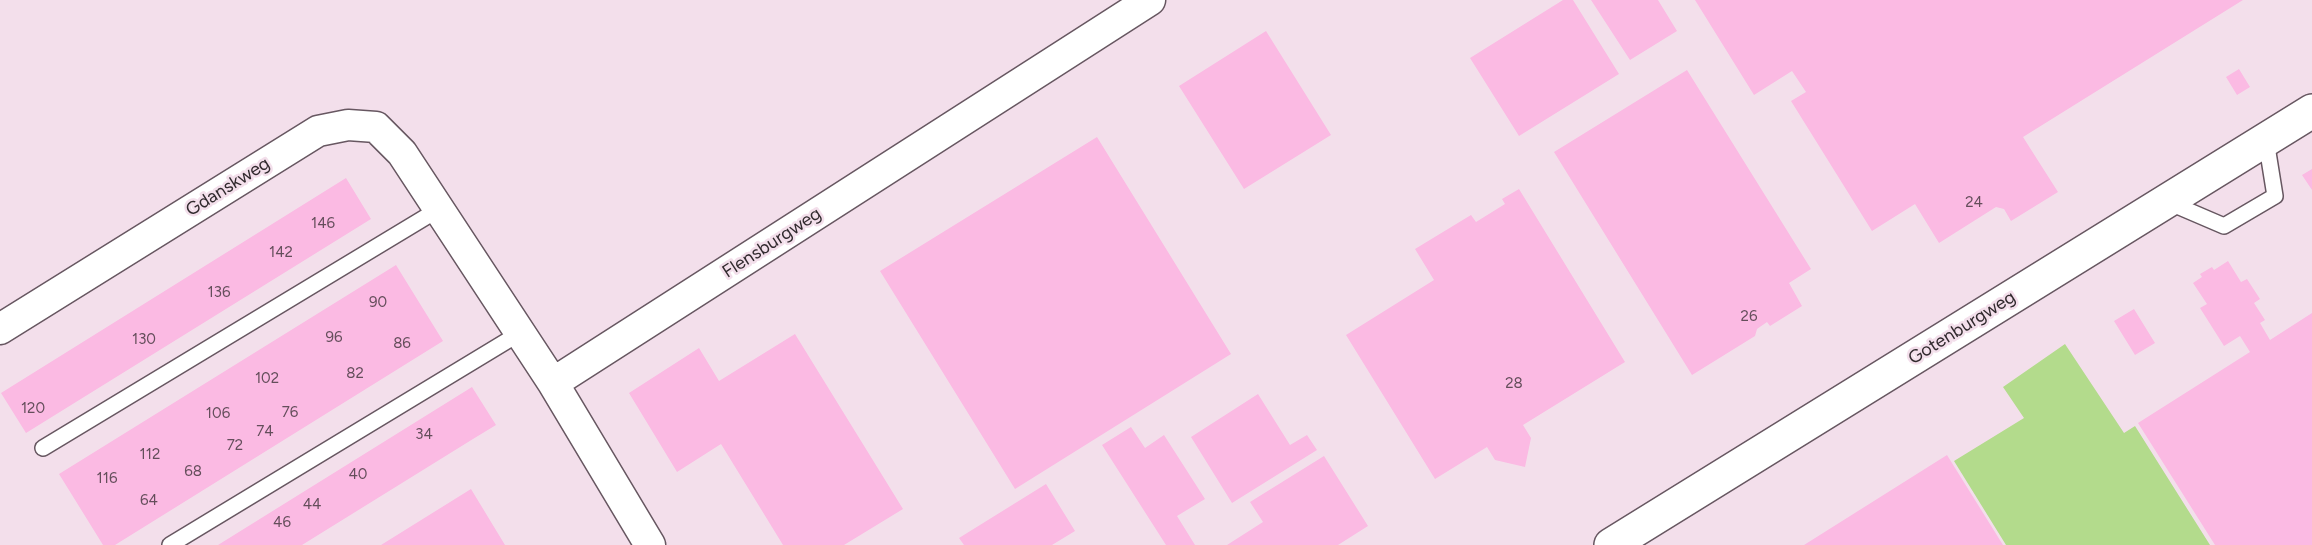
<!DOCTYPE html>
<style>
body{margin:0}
canvas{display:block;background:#f3dfeb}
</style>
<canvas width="2312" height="545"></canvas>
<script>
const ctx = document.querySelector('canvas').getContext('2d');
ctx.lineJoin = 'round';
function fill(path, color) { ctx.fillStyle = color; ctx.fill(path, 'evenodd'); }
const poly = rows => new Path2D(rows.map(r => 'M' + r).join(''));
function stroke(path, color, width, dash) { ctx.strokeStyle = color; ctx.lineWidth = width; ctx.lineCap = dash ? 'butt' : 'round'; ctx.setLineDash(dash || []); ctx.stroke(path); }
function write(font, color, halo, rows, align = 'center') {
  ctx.font = font + ' Figtree,sans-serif'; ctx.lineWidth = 5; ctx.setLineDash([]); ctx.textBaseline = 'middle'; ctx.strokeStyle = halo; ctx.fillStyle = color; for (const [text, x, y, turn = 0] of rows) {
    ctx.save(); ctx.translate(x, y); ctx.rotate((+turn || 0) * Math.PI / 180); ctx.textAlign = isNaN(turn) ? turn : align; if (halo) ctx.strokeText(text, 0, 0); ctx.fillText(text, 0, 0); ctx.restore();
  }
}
fill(poly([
 [2065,344,2124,433,2135,426,2210,545,2006,545,1954,461,2024,418,2003,387]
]), '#b3db8c');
fill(poly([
 [1563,0,1573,0,1619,74,1519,136,1470,58],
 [1591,0,1658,0,1677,31,1630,60],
 [1695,0,2243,0,2023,137,2058,192,2011,221,2004,209,1996,207,1939,243,1915,204,1872,231,1791,101,1806,92,1792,71,1754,95],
 [1266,31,1331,135,1244,189,1179,86],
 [2239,69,2250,87,2237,95,2226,77],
 [1687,70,1811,269,1789,283,1802,306,1770,326,1767,322,1757,329,1755,336,1692,375,1554,152],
 [1097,137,1231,354,1015,489,880,271],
 [2312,169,2312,190,2302,175],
 [346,178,371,219,26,433,1,393],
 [1519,189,1625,362,1523,425,1531,438,1525,467,1495,460,1487,447,1435,479,1346,335,1434,280,1415,249,1471,215,1476,222,1505,204,1502,199],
 [2228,261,2241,282,2247,279,2260,299,2254,303,2265,320,2260,323,2270,340,2312,313,2312,545,2215,545,2138,423,2250,352,2240,336,2224,346,2200,308,2207,304,2193,283,2202,277,2200,274,2212,267,2214,270],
 [396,265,443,341,115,545,103,545,59,474],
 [2134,309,2155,343,2135,355,2114,321],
 [795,334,903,509,844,545,783,545,721,444,677,472,629,393,699,348,719,381],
 [472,387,496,425,473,439,302,545,218,545],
 [1258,394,1290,445,1307,435,1317,450,1232,503,1191,437],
 [1131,427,1145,448,1164,435,1205,499,1177,516,1195,545,1166,545,1102,445],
 [1947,455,2003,545,1804,545],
 [1324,456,1368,526,1338,545,1227,545,1263,522,1250,502],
 [1046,484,1075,531,1052,545,964,545,959,538],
 [471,489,505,545,381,545]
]), '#fbbae3');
const lane = poly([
 [2168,202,2224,226,2275,196,2266,140],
 [43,448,439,209],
 [170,545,520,333]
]);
const street = poly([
 [0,329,318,131,348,125,376,127,402,153,553,383],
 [650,545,553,383,1150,0]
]);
const secondary = poly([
 [1611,545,2312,111]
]);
stroke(lane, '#675761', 18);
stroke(street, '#675761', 33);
stroke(secondary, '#675761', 36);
stroke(lane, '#fff', 15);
stroke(street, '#fff', 30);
stroke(secondary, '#fff', 33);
write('15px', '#644e5b', null, [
 ["24",1974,203],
 ["146",323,224],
 ["142",281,253],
 ["136",219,293],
 ["90",378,303],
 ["26",1749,317],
 ["96",334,338],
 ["130",144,340],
 ["86",402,344],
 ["82",355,374],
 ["102",267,379],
 ["28",1514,384],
 ["120",33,409],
 ["76",290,413],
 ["106",218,414],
 ["74",265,432],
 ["34",424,435],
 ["72",235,446],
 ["112",150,455],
 ["68",193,472],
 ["40",358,475],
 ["116",107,479],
 ["64",149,501],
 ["44",312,505],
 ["46",282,523]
]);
write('18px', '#312a2e', '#f3dfeb', [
 ["Gdanskweg",228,187,-32],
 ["Flensburgweg",772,243,-33],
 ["Gotenburgweg",1962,328,-32]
]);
</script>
